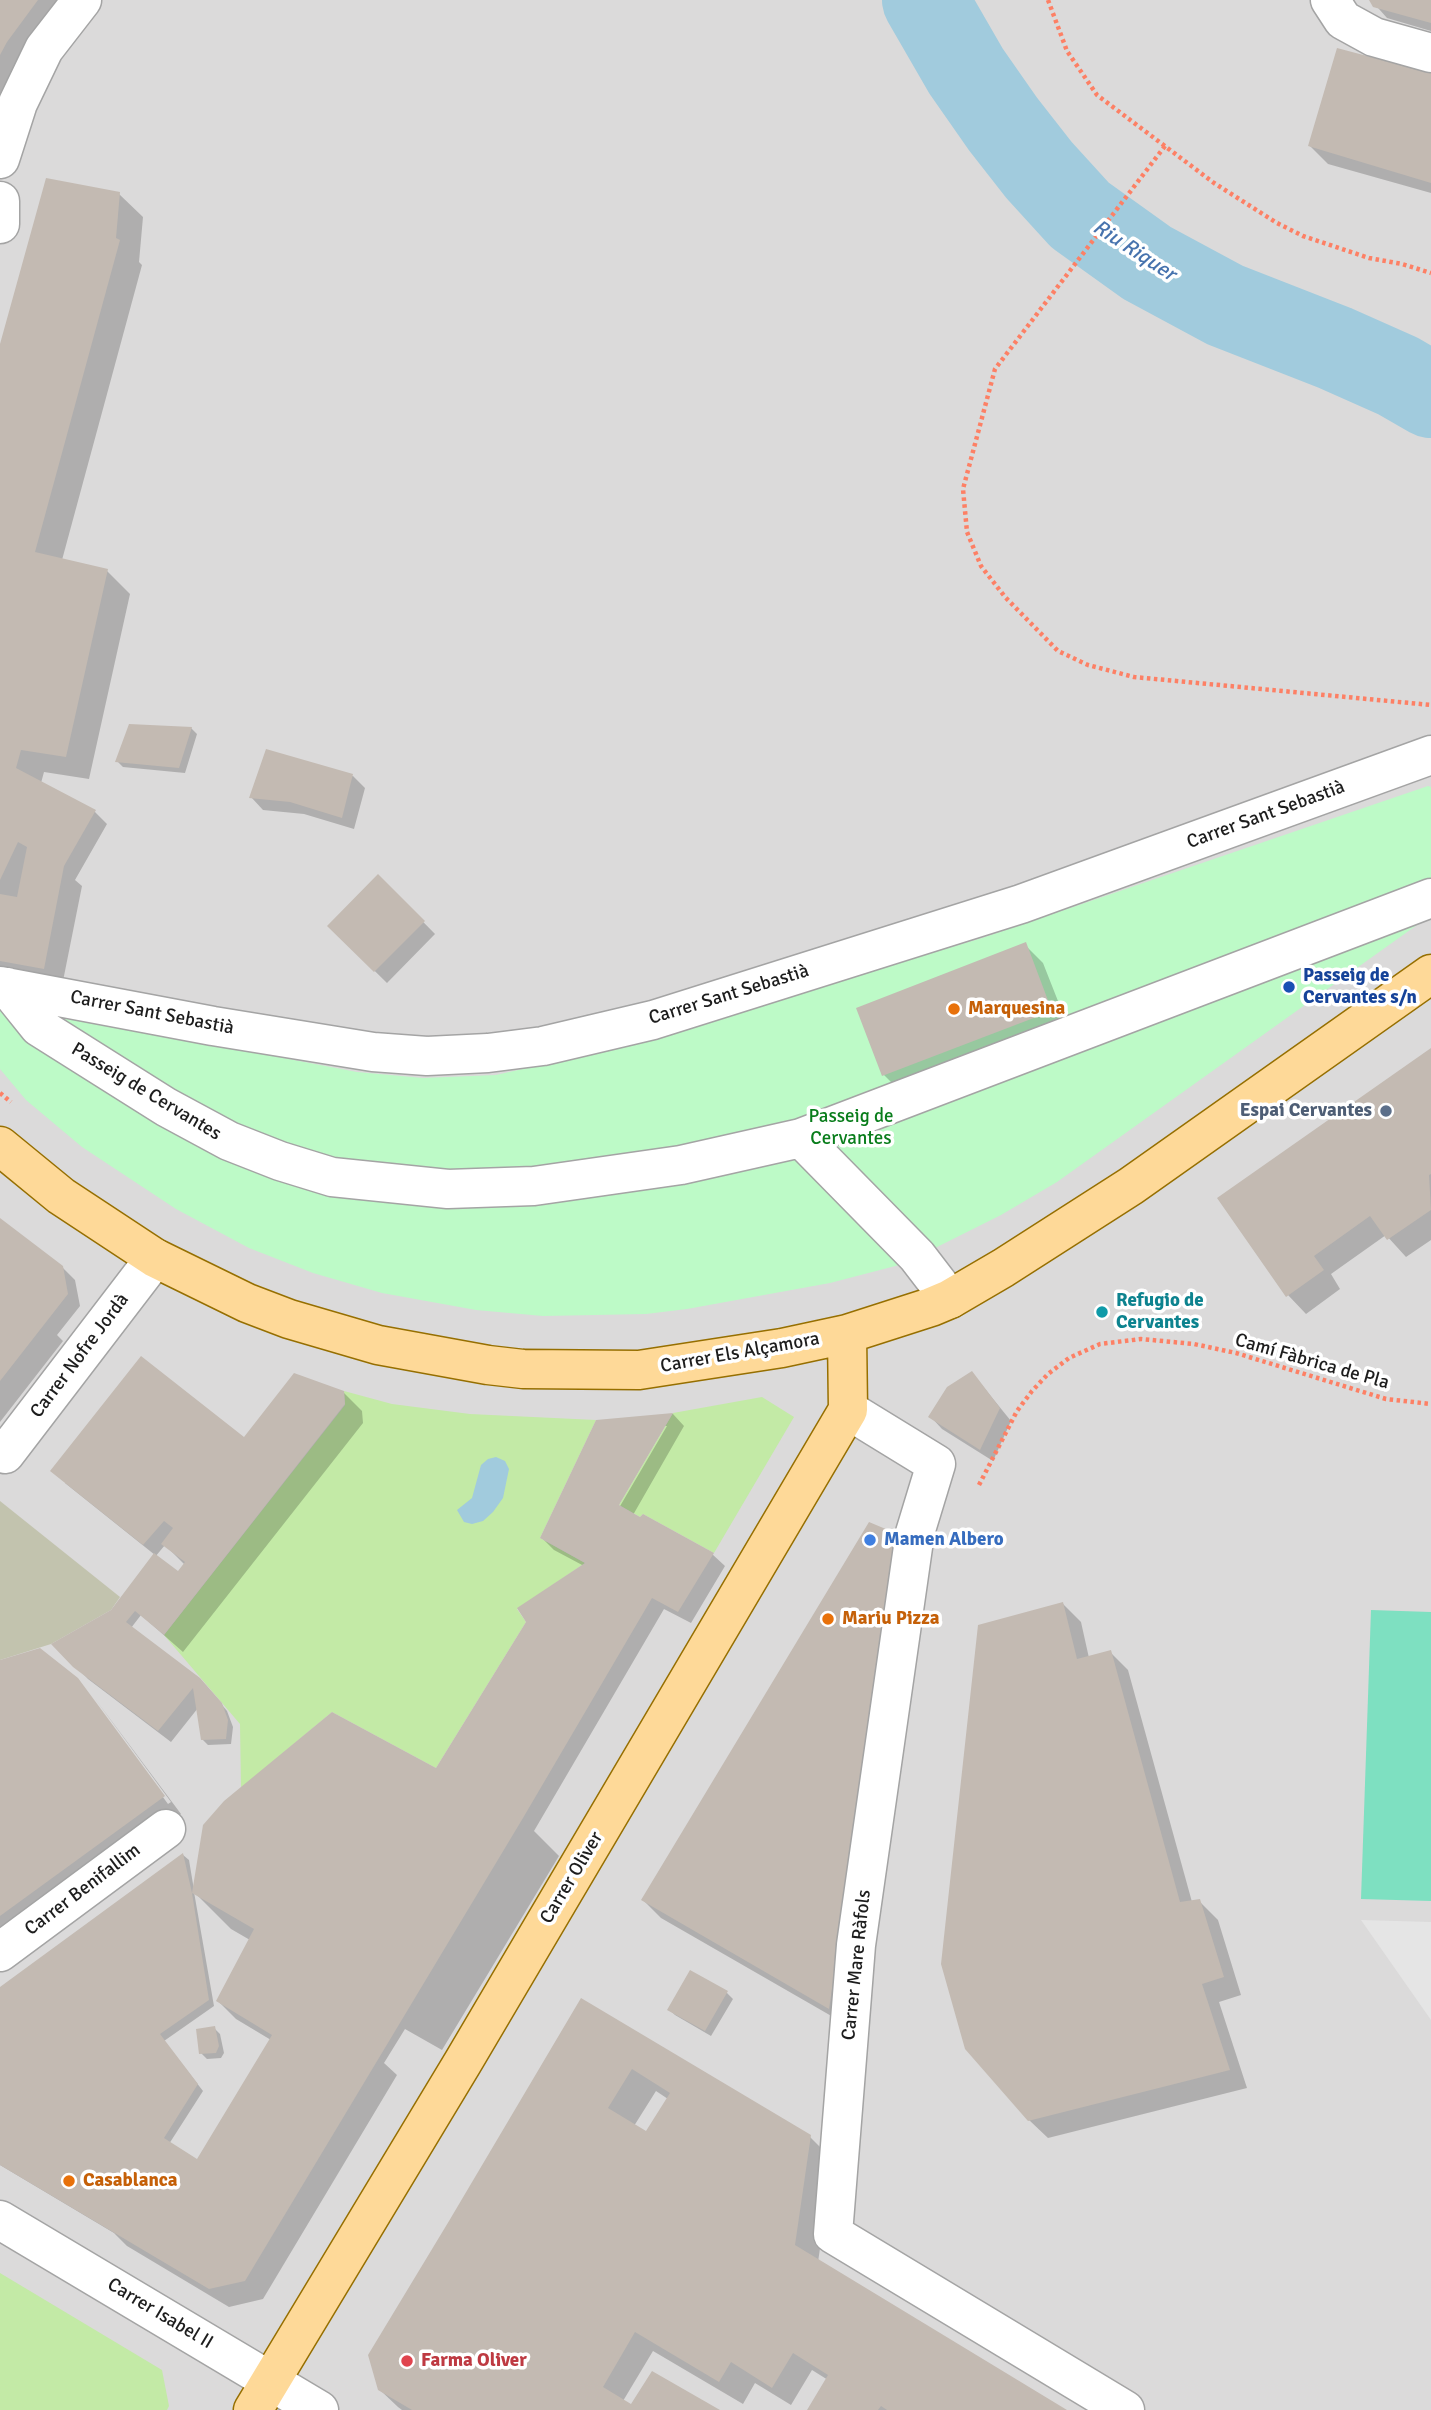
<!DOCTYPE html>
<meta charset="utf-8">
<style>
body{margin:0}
canvas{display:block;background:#eeebe2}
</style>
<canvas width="1431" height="2410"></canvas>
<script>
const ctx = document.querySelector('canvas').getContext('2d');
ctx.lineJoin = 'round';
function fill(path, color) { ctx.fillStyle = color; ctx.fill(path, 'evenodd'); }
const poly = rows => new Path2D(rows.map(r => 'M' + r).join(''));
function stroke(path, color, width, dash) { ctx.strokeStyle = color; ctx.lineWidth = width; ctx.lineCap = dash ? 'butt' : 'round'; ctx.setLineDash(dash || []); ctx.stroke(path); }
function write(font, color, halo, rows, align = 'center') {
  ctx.font = font + ' Signika,sans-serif'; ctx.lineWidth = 7; ctx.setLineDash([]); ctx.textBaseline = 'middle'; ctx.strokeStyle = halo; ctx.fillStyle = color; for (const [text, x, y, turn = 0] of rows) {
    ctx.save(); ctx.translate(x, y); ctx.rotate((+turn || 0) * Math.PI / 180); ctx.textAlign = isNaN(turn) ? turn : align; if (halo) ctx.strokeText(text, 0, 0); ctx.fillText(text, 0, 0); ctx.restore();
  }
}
fill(poly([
 [0,0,1431,0,1431,2410,0,2410]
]), '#dbdada');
fill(poly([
 [0,1501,120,1597,111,1610,51,1644,0,1660]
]), '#c2c3ae');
fill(poly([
 [344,1391,392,1404,470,1414,596,1420,540,1538,585,1563,517,1609,526,1622,436,1768,332,1712,241,1788,240,1724,164,1635,345,1405],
 [762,1397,794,1417,714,1553,643,1514,640,1517,619,1505,673,1413],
 [0,2273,162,2370,169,2406,167,2410,0,2410]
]), '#c3eaa6');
fill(poly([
 [1428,786,1431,787,1431,915,1057,1182,1001,1215,903,1264,830,1283,687,1309,646,1314,595,1315,543,1316,476,1310,382,1293,313,1273,249,1248,176,1209,82,1147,26,1100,0,1069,0,1011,14,1010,68,1017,357,1072,423,1078,496,1075,611,1049,728,1017,811,989,982,938]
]), '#bdfac7');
fill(poly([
 [1371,1610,1431,1612,1431,1901,1361,1899]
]), '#7ee0c1');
fill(poly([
 [1361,1920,1431,1922,1431,2020]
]), '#e5e5e5');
fill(poly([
 [496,1457,505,1461,509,1469,503,1498,493,1512,483,1521,472,1524,464,1522,457,1510,472,1498,481,1465,488,1459]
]), '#a1cbdd');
fill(poly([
 [0,0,70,0,0,127],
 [1371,0,1431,0,1431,31,1387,18],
 [1431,75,1431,193,1328,164,1310,146],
 [119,194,143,217,139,262,142,265,62,560,107,571,130,594,89,779,44,772,41,783,95,812,107,824,75,880,82,886,62,986,0,975,0,351],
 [191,728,197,734,185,773,123,767,118,762],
 [353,776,365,788,354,829,304,814,263,810,251,797],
 [378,876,435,934,387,983,329,926],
 [1025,945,1043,963,1069,1029,902,1093,884,1075,858,1009],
 [1431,1050,1431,1240,1406,1257,1386,1235,1331,1274,1340,1289,1306,1314,1288,1295],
 [0,1220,62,1267,75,1280,80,1306,57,1335,63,1341,0,1422],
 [972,1373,1011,1421,993,1461,942,1429,930,1416],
 [343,1392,362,1411,363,1423,183,1652,141,1615,131,1628,211,1692,227,1711,233,1727,231,1744,208,1745,202,1739,198,1708,171,1742,88,1679,54,1644,113,1611,155,1555,65,1483,245,1440],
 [165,1545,185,1565,178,1574,155,1557],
 [673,1414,684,1426,633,1515,712,1554,725,1566,691,1623,664,1609,534,1831,559,1856,442,2050,405,2029,384,2063,397,2075,263,2299,229,2307,127,2246,114,2233,0,2165,0,1989,183,1855,189,1860,194,1890,444,1776,584,1566,554,1550,542,1538,597,1421],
 [663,1426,667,1426,616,1513,613,1511],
 [194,1892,231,1929,250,1940,218,2001,236,2019,271,2040,197,2162,169,2144,203,2091,164,2041,214,2006],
 [869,1524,847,2025,661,1918,643,1900],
 [1063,1604,1081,1622,1089,1658,1110,1652,1128,1670,1192,1902,1199,1901,1218,1920,1241,1995,1219,2002,1247,2088,1048,2138,1029,2120],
 [0,1662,79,1682,168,1804,171,1802,93,1696,181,1814,0,1948],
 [691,1973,727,1993,733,1999,711,2036,675,2015,669,2009],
 [581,2000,810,2137,833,2160,818,2262,1064,2410,809,2410,828,2380,812,2370,791,2405,755,2383,743,2404,653,2351,623,2401,631,2407,716,2410,402,2410,398,2407,379,2389],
 [656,2091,668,2099,647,2134,634,2126],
 [214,2028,220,2034,224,2053,221,2058,207,2059,201,2053]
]), '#0003');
stroke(poly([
 [925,0,966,71,1003,124,1039,170,1080,215,1147,263,1225,305,1335,348,1398,376,1431,395]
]), '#a1cbdd', 86);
fill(poly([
 [0,0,38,0,7,42,0,55],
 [1369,0,1431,0,1431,23,1373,7],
 [1337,48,1431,73,1431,183,1308,146],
 [46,178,120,192,116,238,120,240,35,552,108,569,66,757,21,750,16,768,96,810,64,866,44,969,0,961,0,894,17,897,27,847,18,842,0,880,0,344],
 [129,724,192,727,179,768,115,762],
 [266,749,353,774,342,818,290,802,249,798],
 [378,874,425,921,374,972,327,926],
 [1026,942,1052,1011,882,1076,856,1008],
 [1431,1048,1431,1174,1429,1175,1431,1210,1387,1240,1370,1216,1314,1256,1324,1270,1286,1297,1217,1198],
 [0,1218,63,1266,68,1294,0,1381],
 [141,1356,244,1437,294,1373,344,1391,345,1404,164,1635,135,1611,126,1622,200,1678,222,1703,228,1720,226,1739,201,1740,193,1688,158,1731,73,1667,51,1644,111,1610,154,1553,178,1571,185,1562,161,1544,173,1528,164,1521,143,1545,50,1471],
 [972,1371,1000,1408,980,1450,928,1417,947,1387],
 [673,1413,619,1505,640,1517,643,1514,714,1553,678,1612,652,1598,523,1818,245,2281,209,2289,0,2165,0,1987,183,1853,192,1893,203,1825,224,1801,332,1712,436,1768,526,1622,517,1608,585,1563,540,1538,596,1420],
 [192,1893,254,1929,216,2001,272,2035,197,2159,164,2138,198,2084,160,2034,209,2000],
 [869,1522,900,1535,829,2009,641,1900],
 [1063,1602,1077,1659,1111,1650,1180,1902,1200,1899,1224,1977,1202,1984,1230,2070,1028,2121,965,2049,941,1964,978,1625],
 [40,1648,78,1678,165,1796,0,1916,0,1660],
 [690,1970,728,1991,705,2031,667,2010],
 [581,1998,811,2135,795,2245,1067,2410,887,2410,881,2406,878,2410,807,2410,828,2375,793,2353,772,2388,731,2362,719,2382,635,2332,603,2387,631,2404,652,2371,720,2410,412,2410,378,2390,368,2355,449,2221],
 [632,2069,670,2093,646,2131,608,2108],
 [215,2026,219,2046,216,2053,199,2054,196,2029]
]), '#c3bab2');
const minor = poly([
 [1330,0,1343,20,1374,37,1431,53],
 [0,159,18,103,44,49,82,0],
 [0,201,0,224],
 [0,986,213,1026,373,1052,427,1056,488,1053,543,1046,653,1020,1021,904,1431,755],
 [7,987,39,1027,166,1107,229,1141,280,1161,332,1177,448,1189,534,1186,681,1165,801,1138,1431,898],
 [801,1138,917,1256,950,1299],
 [848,1410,936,1464,915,1533,856,1945,833,2234,1125,2410],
 [5,1454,155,1258],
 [0,1952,166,1829],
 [0,2220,319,2410]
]);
const major = poly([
 [0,1146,61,1196,155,1258,247,1303,289,1319,378,1345,488,1365,523,1369,639,1370,782,1348,847,1334,931,1307,950,1299,1003,1268,1131,1186,1431,974],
 [253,2410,463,2062,848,1410,847,1334]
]);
stroke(minor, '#a4a4a4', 41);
stroke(major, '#966f00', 41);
stroke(poly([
 [1048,0,1067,51,1097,95,1214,183,1277,223,1303,236,1369,258,1402,264,1431,273],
 [1165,146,995,369,963,489,967,532,981,566,1005,597,1058,651,1088,665,1134,677,1431,705],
 [0,1093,11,1102],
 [979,1485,1017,1411,1032,1391,1048,1374,1069,1358,1100,1344,1141,1339,1194,1344,1236,1353,1386,1399,1431,1404]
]), '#fd8065', 4.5, [3.5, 3.5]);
stroke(minor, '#fff', 38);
stroke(major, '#fed998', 38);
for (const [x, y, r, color] of [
 [1289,987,7,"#1a4fb4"],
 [954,1009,7,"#e8710a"],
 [1386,1111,7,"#5c6f8a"],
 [1102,1312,7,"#0f9aa8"],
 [870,1540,7,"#3f7fe0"],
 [828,1619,7,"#e8710a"],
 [69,2181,7,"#e8710a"],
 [407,2361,7,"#e0444e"]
]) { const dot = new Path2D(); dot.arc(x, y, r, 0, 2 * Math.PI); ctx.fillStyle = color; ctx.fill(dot); stroke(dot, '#fff', 2.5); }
write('19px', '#1d1d1d', '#fff', [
 ["Carrer Sant Sebastià",1266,815,-20],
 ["Carrer Sant Sebastià",729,995,-17],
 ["Carrer Sant Sebastià",152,1013,11],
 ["Passeig de Cervantes",146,1092,31],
 ["Carrer Els Alçamora",740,1353,-10],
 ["Carrer Nofre Jordà",80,1356,-53],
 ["Camí Fàbrica de Pla",1312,1362,16],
 ["Carrer Oliver",572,1878,-59],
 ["Carrer Benifallim",83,1890,-37],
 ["Carrer Mare Ràfols",857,1965,-84],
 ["Carrer Isabel II",160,2314,31]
]);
write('bold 19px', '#164399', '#fff', [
 ["Passeig de",1303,976],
 ["Cervantes s/n",1303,998]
], 'left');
write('bold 19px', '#c56008', '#fff', [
 ["Marquesina",968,1009],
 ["Mariu Pizza",842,1619],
 ["Casablanca",83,2181]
], 'left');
write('bold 19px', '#4e5e75', '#fff', [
 ["Espai Cervantes",1372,1111]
], 'right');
write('19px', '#097d1b', '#fff', [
 ["Passeig de",851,1117],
 ["Cervantes",851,1139]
]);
write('bold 19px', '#0d838f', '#fff', [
 ["Refugio de",1116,1301],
 ["Cervantes",1116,1323]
], 'left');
write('bold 19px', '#366cbe', '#fff', [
 ["Mamen Albero",884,1540]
], 'left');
write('bold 19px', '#be3a42', '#fff', [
 ["Farma Oliver",421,2361]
], 'left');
write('italic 21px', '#4773ae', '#fff', [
 ["Riu Riquer",1134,251,33]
]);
</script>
